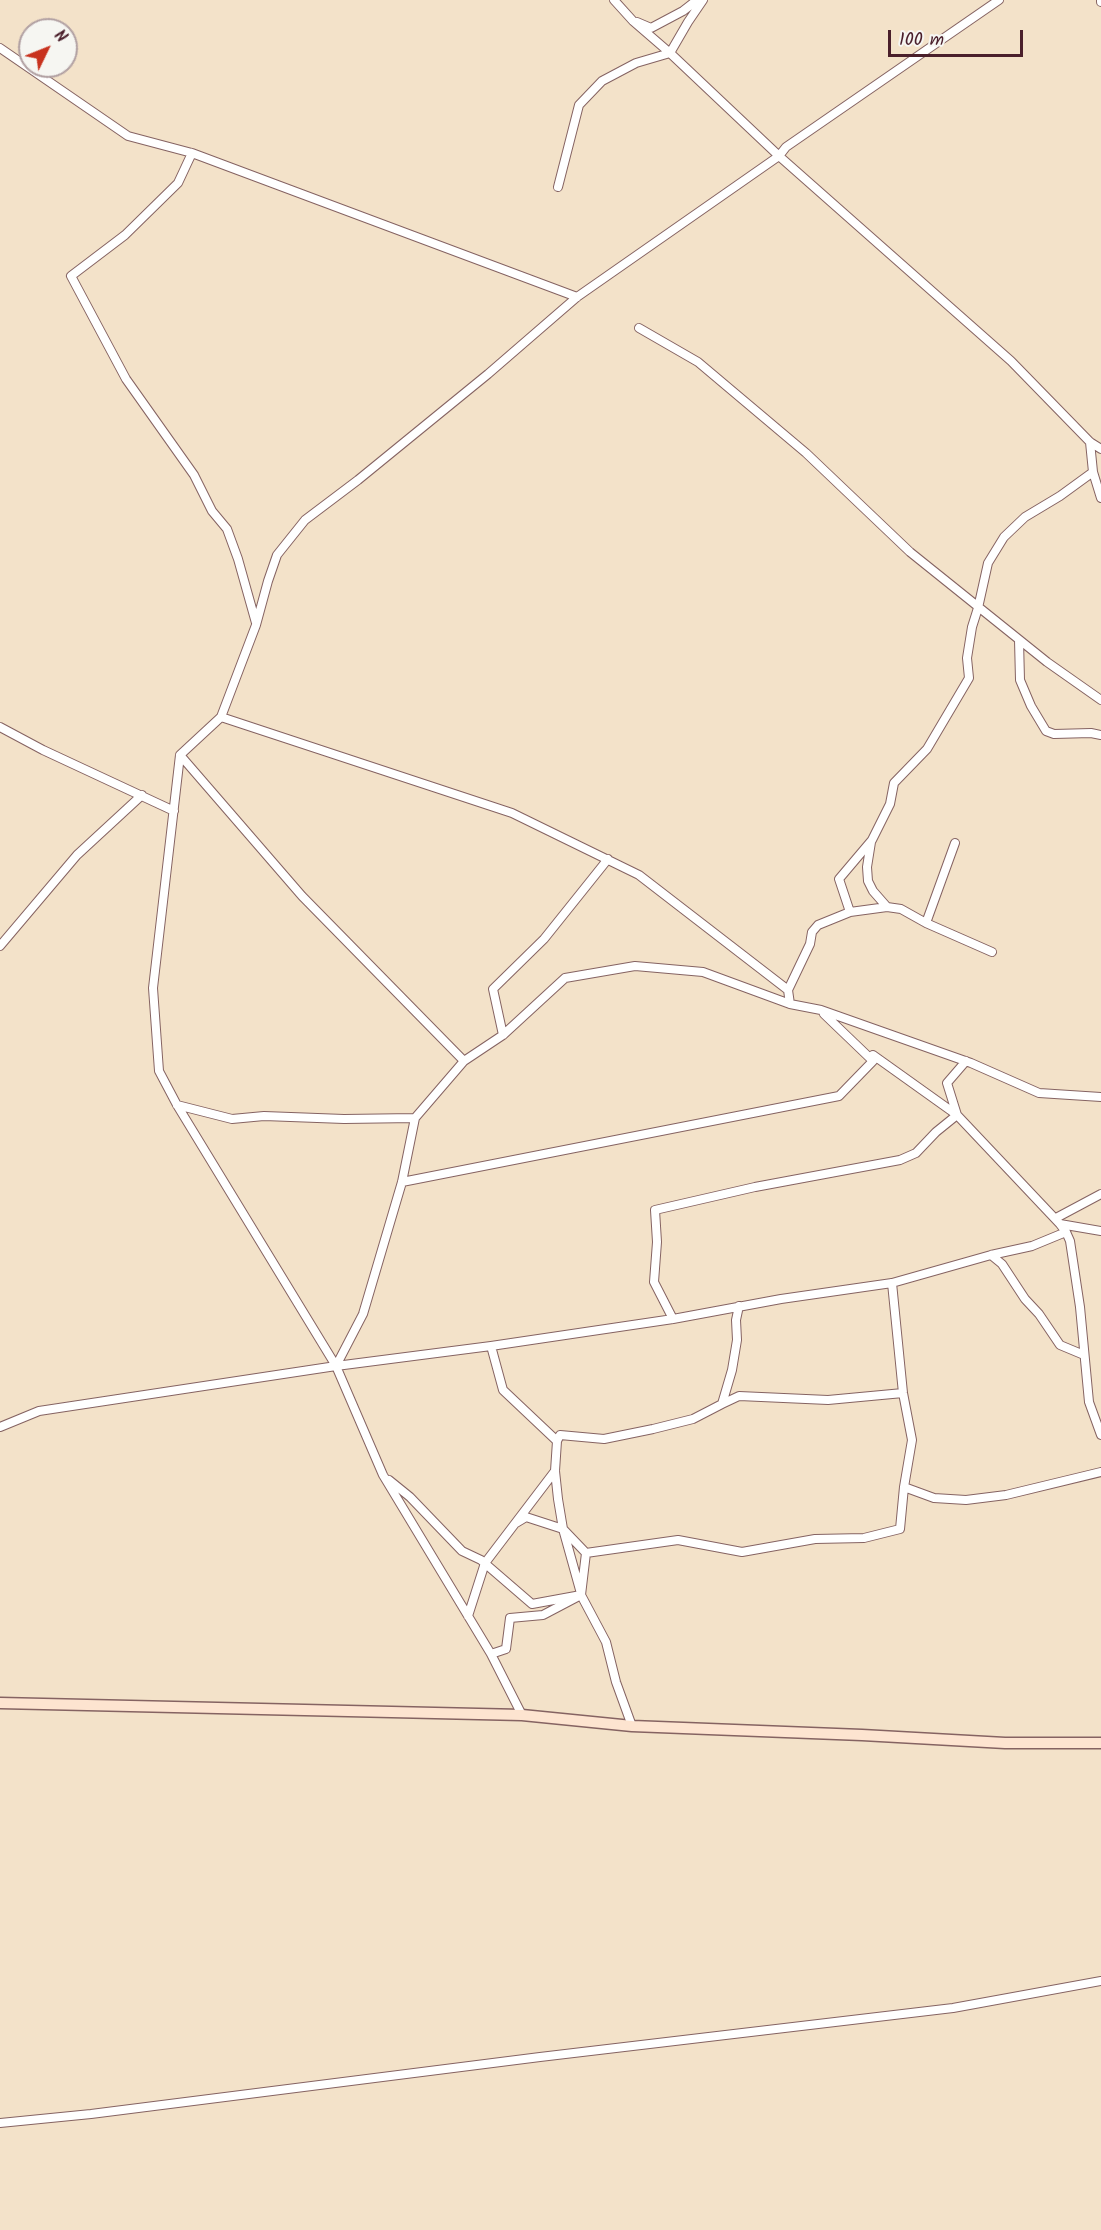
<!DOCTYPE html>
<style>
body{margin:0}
#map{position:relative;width:1101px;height:2230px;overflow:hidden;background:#f3e2c9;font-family:Kalam,sans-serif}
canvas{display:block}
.north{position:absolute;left:18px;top:18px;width:60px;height:60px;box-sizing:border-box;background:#f6f6f2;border:2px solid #b1a0a2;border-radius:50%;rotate:47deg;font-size:16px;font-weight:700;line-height:24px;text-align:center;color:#4a1f2b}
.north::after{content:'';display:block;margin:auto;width:21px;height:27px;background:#c8321e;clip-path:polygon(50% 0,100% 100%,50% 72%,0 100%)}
.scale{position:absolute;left:888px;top:30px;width:135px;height:27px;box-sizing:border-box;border:3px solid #4a1f2b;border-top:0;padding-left:8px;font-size:18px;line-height:21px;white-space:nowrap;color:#4a1f2b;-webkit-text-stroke:4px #f6f6f2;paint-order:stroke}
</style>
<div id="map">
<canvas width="1101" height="2230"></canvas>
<div class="north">N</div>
<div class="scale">100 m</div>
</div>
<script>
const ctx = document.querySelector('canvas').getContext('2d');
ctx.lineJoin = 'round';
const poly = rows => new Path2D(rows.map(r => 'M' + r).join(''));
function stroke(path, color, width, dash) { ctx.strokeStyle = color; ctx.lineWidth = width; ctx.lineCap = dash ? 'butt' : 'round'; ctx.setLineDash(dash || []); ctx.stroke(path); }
const street = poly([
 [614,0,633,21,670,53,779,156,1011,361,1090,442,1101,449],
 [1101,0,1101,2],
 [637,22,651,28,683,11,697,0],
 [0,48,128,136,192,153,577,297],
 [192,153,178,183,125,235,71,276,126,379,194,475,212,511,227,529,238,559,256,623],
 [558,187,579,105,602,81,636,63,670,53,688,22,703,0],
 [639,328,698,362,806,453,910,552,1047,662,1101,700],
 [1090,442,1093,472,1101,498],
 [1019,640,1020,680,1031,706,1046,731,1054,734,1091,733,1101,735],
 [221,717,512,813,639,875,788,990,790,1004],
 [0,727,43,750,174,811],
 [180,755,302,896,464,1061],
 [871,842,867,867,868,881,873,891,887,907],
 [850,912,839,879,872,840,890,804,894,783,927,749,969,678,967,658,972,627,978,608,988,563,1004,537,1025,517,1060,496,1093,472],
 [926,923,955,843],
 [0,946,77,855,142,795],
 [788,990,810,944,812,932,818,925,850,912,887,907,901,909,926,923,992,952],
 [824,1014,873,1061,873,1055,957,1115,1060,1224],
 [503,1035,493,989,544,939,608,859],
 [177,1105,232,1119,264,1116,344,1119,415,1118],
 [402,1182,839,1096,873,1061],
 [1056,1218,1101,1194],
 [1066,1232,1070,1241,1080,1307,1089,1402,1101,1435],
 [991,1255,1002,1264,1025,1299,1039,1314,1060,1345,1084,1355],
 [739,1306,736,1320,737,1340,732,1370,722,1404,739,1396,828,1400,903,1393],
 [673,1319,654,1282,657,1242,655,1210,755,1187,900,1160,916,1153,936,1132,957,1115,947,1083,966,1061],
 [491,1346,503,1390,557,1441,555,1471,558,1499,563,1529,580,1590],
 [336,1366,363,1314,402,1182,415,1118,464,1061,503,1035,565,978,635,966,703,972,790,1004,821,1010,971,1063,1039,1093,1101,1097],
 [0,1427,39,1411,336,1366,491,1346,673,1319,781,1299,892,1283,991,1255,1032,1246,1066,1232,1060,1224,1101,1231],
 [557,1441,560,1435,604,1439,653,1429,693,1419,722,1404],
 [389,1480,410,1497,462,1551,481,1560,532,1604,581,1595,606,1642,616,1682,632,1726],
 [904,1487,934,1498,966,1500,1006,1495,1101,1472],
 [516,1523,526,1517,563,1529,586,1553],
 [468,1616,485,1563,555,1471],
 [491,1654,506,1649,510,1618,543,1615,581,1595,586,1553,678,1540,742,1552,815,1539,864,1538,900,1529,904,1487,912,1440,903,1393,892,1283],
 [522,1715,491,1654,383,1475,336,1366,177,1105,159,1071,153,988,180,755,221,717,256,625,268,581,277,555,305,520,358,480,488,374,577,297,779,156,786,147,999,0],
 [0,2123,91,2114,540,2057,953,2008,1101,1981]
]);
const secondary = poly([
 [0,1703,522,1715,632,1726,862,1735,1005,1743,1101,1743]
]);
stroke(street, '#856362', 10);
stroke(secondary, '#856362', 13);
stroke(street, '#fff', 8);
stroke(secondary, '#fde4d0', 10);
</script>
